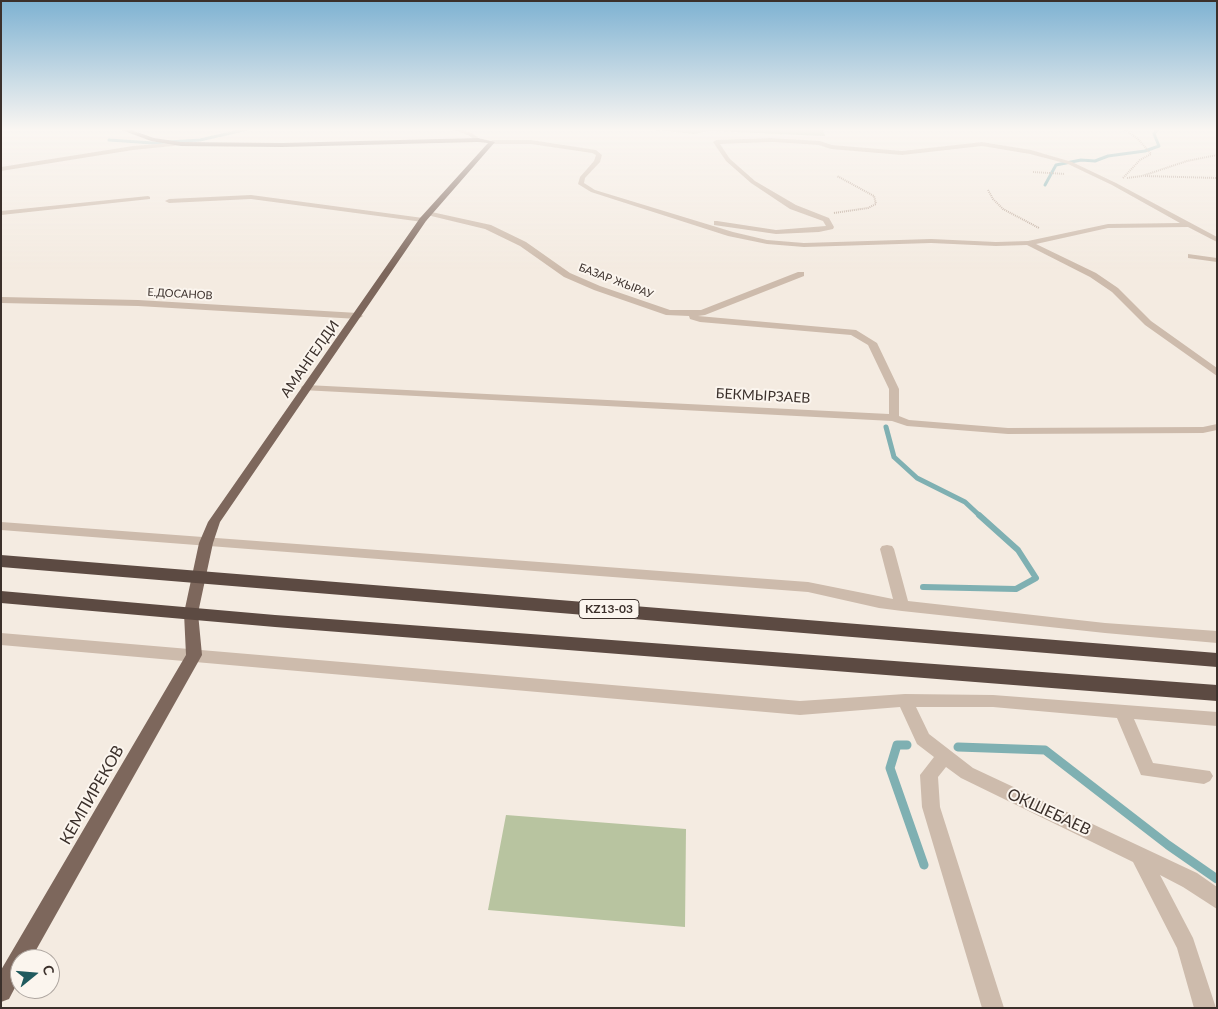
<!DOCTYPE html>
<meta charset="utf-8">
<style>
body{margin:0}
#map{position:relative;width:1218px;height:1009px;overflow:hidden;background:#f4ebe1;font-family:Lato,sans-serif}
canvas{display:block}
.frame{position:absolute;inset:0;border:2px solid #3b302b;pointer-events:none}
.north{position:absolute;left:10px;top:949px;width:50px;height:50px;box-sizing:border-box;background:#fbf5ee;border:1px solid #aea6a0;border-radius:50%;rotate:73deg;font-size:14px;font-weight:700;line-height:20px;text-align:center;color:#3b302b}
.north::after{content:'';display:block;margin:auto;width:18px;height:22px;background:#1f5a5e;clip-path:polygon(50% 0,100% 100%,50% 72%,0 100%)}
</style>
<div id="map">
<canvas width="1218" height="1009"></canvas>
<div class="frame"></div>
<div class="north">С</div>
</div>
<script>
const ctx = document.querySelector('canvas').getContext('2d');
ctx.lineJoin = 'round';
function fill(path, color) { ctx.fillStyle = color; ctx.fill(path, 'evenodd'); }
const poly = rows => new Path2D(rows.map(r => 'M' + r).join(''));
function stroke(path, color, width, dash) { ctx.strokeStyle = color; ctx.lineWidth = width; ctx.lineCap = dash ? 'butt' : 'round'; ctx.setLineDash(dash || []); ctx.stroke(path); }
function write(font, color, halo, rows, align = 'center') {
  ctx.font = font + ' Lato,sans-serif'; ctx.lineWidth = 4; ctx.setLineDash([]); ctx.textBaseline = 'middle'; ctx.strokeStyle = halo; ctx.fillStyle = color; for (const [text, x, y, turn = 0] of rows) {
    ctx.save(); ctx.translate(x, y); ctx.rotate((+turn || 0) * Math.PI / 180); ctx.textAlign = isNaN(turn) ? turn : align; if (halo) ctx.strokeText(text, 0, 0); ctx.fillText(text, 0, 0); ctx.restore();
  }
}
fill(poly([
 [646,129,833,129,823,130,825,136,711,131,694,134],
 [506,815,686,829,685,927,488,910]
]), '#b8c4a0');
stroke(poly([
 [109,140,153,143,200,140,248,129],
 [1045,185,1056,165,1081,160,1095,161,1108,156,1145,151,1159,146,1154,134,1158,129]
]), '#7fb0b2', 3);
stroke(poly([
 [886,427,894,457,917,478,965,502,980,516]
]), '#7fb0b2', 5);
stroke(poly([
 [923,587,1016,589,1036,578,1018,550,979,515]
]), '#7fb0b2', 6);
stroke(poly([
 [907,745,897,745,890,768,924,865],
 [958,747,1045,750,1168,845,1217,879]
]), '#7fb0b2', 9);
stroke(poly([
 [1033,172,1065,174],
 [1145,176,1217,178],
 [1123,178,1140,160,1151,154,1138,139,1124,129],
 [1127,178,1142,176,1187,161,1217,155],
 [988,190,993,199,1003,209,1039,228],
 [834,213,868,208,876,204,874,196,837,176]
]), '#b9a596', 2, [1, 1]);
fill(poly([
 [450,129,460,129,472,133,481,140,476,141,468,135,450,129],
 [772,138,820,141,832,145,902,151,982,142,1031,150,1072,162,1116,183,1217,237,1217,242,1188,227,1108,228,1036,244,1096,273,1118,288,1151,321,1217,368,1217,376,1145,325,1112,292,1090,277,1027,245,996,246,931,243,804,247,767,244,728,236,591,192,578,184,580,177,594,161,596,155,592,153,531,144,492,144,489,142,492,140,531,140,596,150,602,155,600,162,585,178,584,183,595,190,733,232,767,240,804,243,931,239,996,242,1028,241,1108,224,1180,223,1112,185,1068,164,1030,154,982,146,902,155,831,149,819,145,772,142,720,144,730,159,755,181,796,205,829,218,834,227,833,229,819,232,776,234,714,225,714,221,717,221,776,230,826,226,823,221,790,209,751,183,726,161,713,142,716,140,772,138],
 [181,142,183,145,133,150,1,171,1,167,133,146,181,142],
 [251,195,423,218,427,220,423,222,251,199,169,203,165,201,169,199,251,195],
 [148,196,150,197,150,199,1,215,1,211,148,196],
 [427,211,491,225,526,242,570,273,600,286,670,310,701,310,798,272,804,272,804,276,705,315,698,316,856,330,877,343,899,389,899,416,909,420,1008,428,1203,427,1217,424,1217,430,1203,433,1008,434,907,426,892,421,302,390,301,388,302,386,306,385,889,414,889,389,868,345,851,335,700,322,690,319,689,316,666,315,594,290,564,277,520,246,485,229,427,215,427,211],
 [1188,254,1217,258,1217,262,1188,258,1188,254],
 [1,297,138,300,358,313,363,316,358,319,138,306,1,303,1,297],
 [1,522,808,582,893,599,880,549,882,546,887,545,892,546,894,549,908,601,1105,623,1217,631,1217,643,1105,633,902,611,879,608,808,592,1,530,1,522],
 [1,633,800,701,905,694,993,695,1217,712,1217,726,1134,719,1153,763,1210,771,1213,776,1210,781,1204,784,1141,775,1117,718,993,707,916,707,929,734,973,768,1197,873,1217,887,1217,909,1183,887,1160,875,1193,938,1216,1008,1194,1008,1177,948,1133,862,961,778,946,767,938,777,940,807,1004,1008,982,1008,922,807,920,775,934,757,917,744,900,707,800,715,1,645,1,633]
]), '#cdbbac');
fill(poly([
 [119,129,128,129,154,138,181,142,282,143,478,138,495,142,426,221,220,522,213,543,198,613,202,655,31,959,20,959,20,978,9,999,1,1002,1,970,186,655,184,613,199,543,208,522,420,218,488,143,478,142,282,147,181,146,151,141,119,129]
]), '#7d675c');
fill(poly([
 [1,555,1217,653,1217,667,1,567,1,555],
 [1,591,275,615,1217,685,1217,701,275,627,1,603,1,591]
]), '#5c4a42');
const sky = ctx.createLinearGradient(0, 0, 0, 270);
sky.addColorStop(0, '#7eb2d2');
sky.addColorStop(0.48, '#faf6f2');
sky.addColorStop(1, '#faf6f200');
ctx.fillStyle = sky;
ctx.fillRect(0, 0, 1218, 270);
write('11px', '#3b302b', '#fbf5ee', [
 ["БАЗАР ЖЫРАУ",616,281,21],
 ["Е.ДОСАНОВ",180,294,3]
]);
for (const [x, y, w] of [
 [609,609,60]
]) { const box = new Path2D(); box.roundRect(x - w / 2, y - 9.5, w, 19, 4); ctx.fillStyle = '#fbf5ee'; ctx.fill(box); stroke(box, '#3b302b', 1); }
write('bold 12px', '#3b302b', null, [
 ["KZ13-03",609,609]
]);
write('14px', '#3b302b', '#fbf5ee', [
 ["АМАНГЕЛДИ",310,359,-55],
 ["БЕКМЫРЗАЕВ",763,396,3]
]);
write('16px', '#3b302b', '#fbf5ee', [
 ["КЕМПИРЕКОВ",92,795,-60],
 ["ОКШЕБАЕВ",1049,812,25]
]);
</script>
